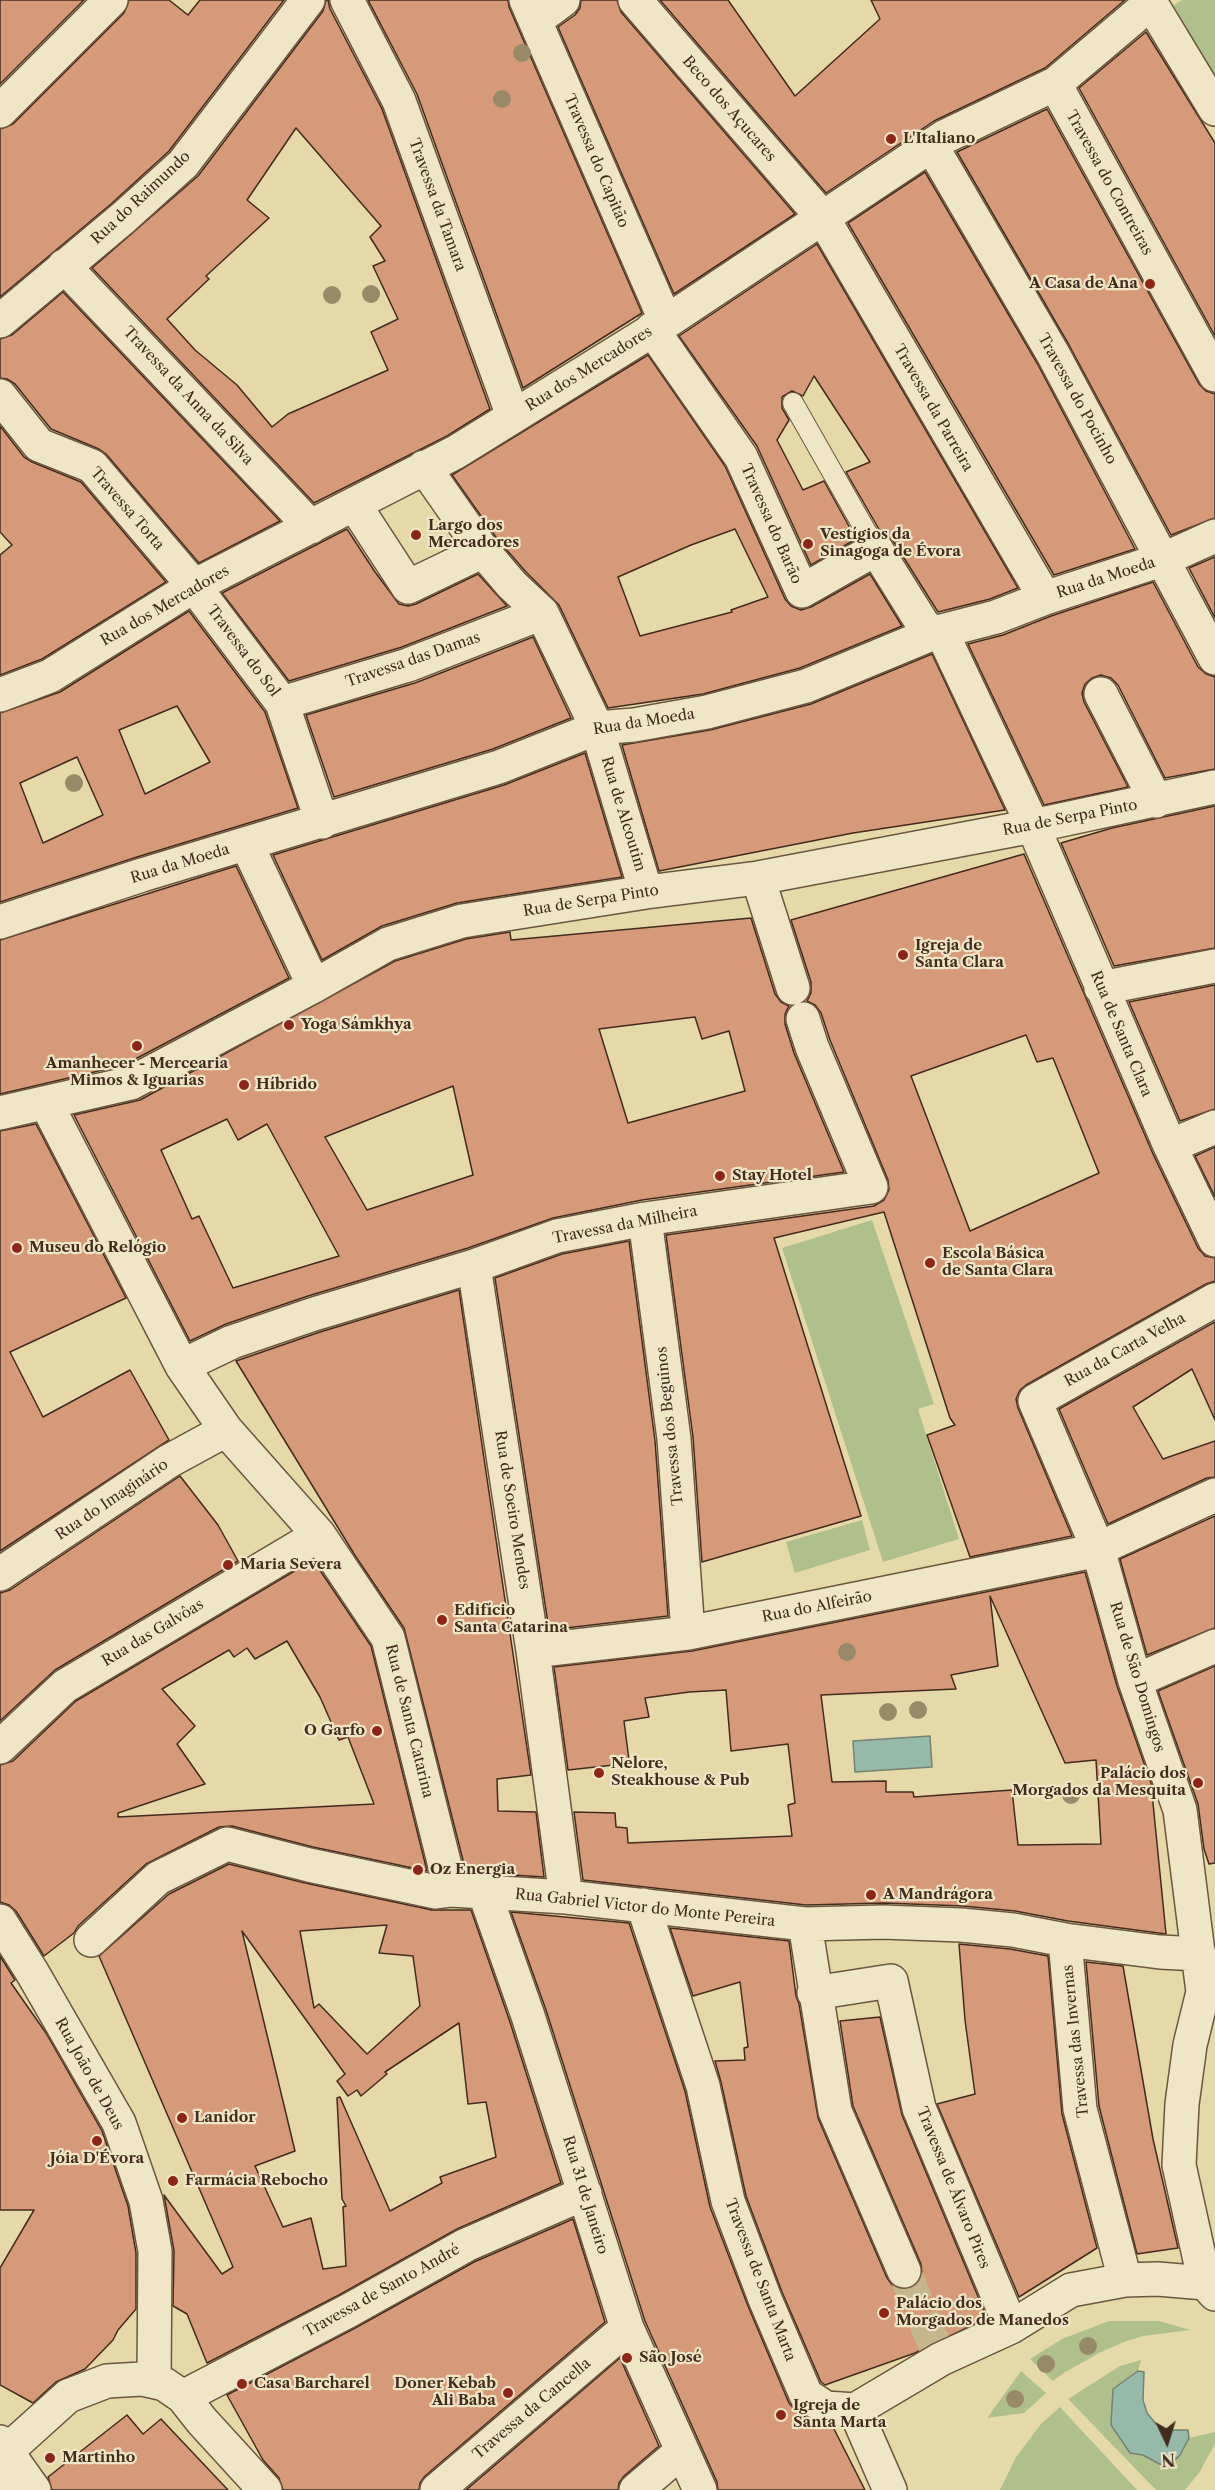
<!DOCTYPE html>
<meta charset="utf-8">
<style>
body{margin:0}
#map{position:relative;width:1215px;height:2490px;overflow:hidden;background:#e6d9a9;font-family:"Libre Caslon Text",serif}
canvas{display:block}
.north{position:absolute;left:1137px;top:2412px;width:60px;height:60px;-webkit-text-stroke:4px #efe6c7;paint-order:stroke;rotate:176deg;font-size:16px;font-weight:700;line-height:24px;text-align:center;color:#432b1d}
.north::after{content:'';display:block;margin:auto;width:21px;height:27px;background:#432b1d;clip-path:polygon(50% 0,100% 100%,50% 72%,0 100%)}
</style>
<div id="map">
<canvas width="1215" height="2490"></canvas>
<div class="north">N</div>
</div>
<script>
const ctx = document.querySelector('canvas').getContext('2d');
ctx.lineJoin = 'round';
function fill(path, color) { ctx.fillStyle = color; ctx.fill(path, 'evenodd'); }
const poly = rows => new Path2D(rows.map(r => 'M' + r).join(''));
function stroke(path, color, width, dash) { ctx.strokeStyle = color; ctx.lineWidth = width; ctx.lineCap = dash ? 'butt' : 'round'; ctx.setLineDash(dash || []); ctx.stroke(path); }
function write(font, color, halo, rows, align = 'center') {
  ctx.font = font + ' "Libre Caslon Text",serif'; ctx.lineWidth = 4.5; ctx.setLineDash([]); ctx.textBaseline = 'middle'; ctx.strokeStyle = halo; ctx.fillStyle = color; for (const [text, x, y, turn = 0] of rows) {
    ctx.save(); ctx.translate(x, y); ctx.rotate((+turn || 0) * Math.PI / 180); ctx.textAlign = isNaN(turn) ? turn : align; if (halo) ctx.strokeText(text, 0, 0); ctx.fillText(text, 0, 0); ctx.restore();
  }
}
fill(poly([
 [1182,0,1215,0,1215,77,1169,8],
 [872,1220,934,1404,918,1409,959,1539,883,1562,782,1248],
 [862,1520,870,1550,795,1573,786,1542],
 [1109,2321,1159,2321,1191,2330,1143,2336,1124,2342,1103,2351,1065,2372,1053,2381,1030,2359,1062,2339],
 [1141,2360,1138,2371,1124,2383,1143,2455,1167,2468,1180,2455,1189,2438,1215,2432,1215,2444,1199,2473,1185,2490,1156,2490,1068,2399,1120,2366],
 [1021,2371,1046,2393,1024,2413,987,2418],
 [1060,2407,1137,2490,1000,2490,1016,2457,1041,2424]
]), '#b0c08c');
const water = poly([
 [930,1736,932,1767,855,1772,853,1741,930,1736],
 [1138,2371,1144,2372,1143,2400,1147,2413,1156,2424,1170,2430,1188,2430,1189,2438,1180,2455,1167,2468,1143,2455,1130,2453,1111,2425,1113,2389,1138,2371]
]);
fill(water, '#96baaa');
stroke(water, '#758172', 1.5);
const building = poly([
 [0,0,84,0,0,84,0,0],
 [129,0,169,0,188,15,200,0,284,0,169,151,111,204,0,297,0,129,13,124,124,13,129,0],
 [326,0,328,0,330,9,382,109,490,409,447,436,314,503,92,268,198,176,323,11,326,0],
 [296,128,381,226,370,237,385,261,373,266,398,319,371,332,388,370,288,414,272,427,237,385,195,350,167,319,209,279,206,276,269,218,247,200,296,128],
 [368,0,508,0,509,7,642,313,523,388,417,94,368,0],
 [581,0,617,0,621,12,795,214,674,294,558,27,575,15,580,8,581,0],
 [660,0,728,0,795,96,880,19,871,0,1125,0,1045,68,934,121,826,193,660,0],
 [1146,32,1215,143,1215,336,1079,88,1146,32],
 [1047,109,1199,384,1206,391,1215,394,1215,518,1171,535,1069,345,957,152,1047,109],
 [925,172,1037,363,1135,549,1054,575,848,223,925,172],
 [817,244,1018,588,990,599,938,612,892,539,880,531,846,472,870,462,814,376,803,396,792,391,782,397,782,408,789,420,777,440,803,490,824,481,856,539,811,565,757,446,679,336,817,244],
 [63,292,280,521,199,563,106,454,99,449,51,429,15,384,7,379,0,378,0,339,12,335,63,292],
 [648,355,725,466,785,599,791,606,801,610,811,607,870,574,902,626,800,668,703,694,608,708,559,605,526,572,498,540,452,475,648,355],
 [735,529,768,597,731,610,732,612,640,636,618,577,691,545,735,529],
 [0,426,24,457,32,462,81,482,166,582,42,659,0,675,0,555,12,545,0,532,0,426],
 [347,529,375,572,399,604,408,606,416,604,478,574,507,606,402,647,289,681,222,593,347,529],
 [1215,557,1215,618,1189,568,1215,557],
 [1153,582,1198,667,1206,674,1215,677,1215,769,1165,778,1118,685,1111,678,1101,675,1092,678,1085,684,1082,693,1084,702,1128,787,1044,805,968,644,1003,635,1051,616,1153,582],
 [189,611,265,712,298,808,137,857,0,902,0,713,60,692,189,611],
 [177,706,210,762,145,794,119,730,177,706],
 [77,757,103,815,43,843,20,783,77,757],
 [533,637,571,718,493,749,334,797,306,715,415,683,533,637],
 [932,654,1005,810,853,833,659,871,622,745,710,730,811,704,932,654],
 [585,753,622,877,457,903,382,926,322,960,273,855,504,785,585,753],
 [1215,806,1215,948,1114,966,1061,843,1112,828,1215,806],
 [1024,854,1153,1154,1198,1248,1205,1256,1215,1258,1215,1281,1206,1284,1026,1385,1020,1390,1016,1399,1018,1408,1072,1536,970,1557,927,1435,955,1425,950,1418,884,1212,774,1238,861,1516,702,1562,693,1437,666,1235,874,1206,884,1200,889,1190,888,1180,830,1040,821,1013,815,1005,807,1001,811,993,811,982,791,920,1024,854],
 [1026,1035,1037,1062,1053,1058,1099,1173,970,1231,911,1076,1026,1035],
 [236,866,289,978,124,1065,0,1094,0,940,236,866],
 [751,918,775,994,781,1002,789,1006,785,1014,785,1024,794,1053,844,1172,642,1200,553,1218,468,1248,308,1296,226,1324,190,1341,74,1115,140,1100,395,961,466,939,510,932,511,940,751,918],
 [695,1017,702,1039,729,1031,745,1091,628,1123,599,1029,695,1017],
 [453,1086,473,1175,367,1210,325,1137,453,1086],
 [227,1119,238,1140,267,1124,339,1256,233,1288,199,1216,192,1219,161,1150,227,1119],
 [1215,985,1215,1109,1180,1121,1129,1002,1215,985],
 [36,1124,126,1298,10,1352,43,1417,130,1370,169,1440,0,1551,0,1131,36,1124],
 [1215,1147,1215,1197,1195,1156,1215,1147],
 [629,1241,655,1441,668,1616,549,1630,495,1278,562,1254,629,1241],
 [459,1290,531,1775,497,1779,498,1811,536,1812,544,1877,466,1872,404,1628,356,1557,236,1361,320,1332,459,1290],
 [1215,1322,1215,1420,1192,1369,1133,1407,1163,1459,1215,1441,1215,1477,1207,1478,1108,1524,1059,1409,1215,1322],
 [180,1476,218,1525,238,1561,55,1670,0,1721,0,1593,10,1590,180,1476],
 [1215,1516,1215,1628,1147,1655,1120,1559,1215,1516],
 [313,1560,371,1646,427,1871,313,1847,232,1826,219,1827,146,1864,78,1926,74,1933,44,1956,16,1911,9,1905,0,1902,0,1765,13,1761,76,1701,313,1560],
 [287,1641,320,1697,339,1740,348,1737,374,1804,118,1817,118,1813,205,1784,177,1744,195,1726,162,1689,229,1650,234,1657,247,1648,255,1659,287,1641],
 [1085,1572,1117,1686,1151,1783,1166,1934,1068,1921,1015,1911,963,1906,884,1903,806,1905,583,1880,574,1812,615,1813,616,1827,627,1828,628,1843,792,1836,788,1805,795,1803,788,1744,731,1751,726,1690,689,1692,645,1698,649,1717,624,1721,629,1760,614,1761,614,1765,568,1770,554,1667,692,1651,1085,1572],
 [990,1596,1065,1763,1096,1760,1101,1844,1018,1845,1012,1790,914,1797,913,1792,886,1792,886,1781,832,1782,821,1695,956,1689,951,1675,998,1666,990,1596],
 [1215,1666,1215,1863,1209,1864,1204,1849,1198,1804,1158,1691,1215,1666],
 [229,1864,305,1883,432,1910,471,1910,510,2022,561,2183,457,2229,339,2295,207,2363,187,2314,173,2306,174,2251,164,2195,222,2274,233,2267,99,1956,169,1894,229,1864],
 [387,1925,379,1953,413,1956,420,2006,367,2054,319,2004,314,2008,300,1931,387,1925],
 [242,1931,345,2074,337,2081,348,2096,357,2090,361,2096,387,2074,385,2072,459,2023,468,2104,486,2102,496,2157,440,2177,442,2183,390,2211,340,2097,337,2098,342,2199,346,2206,343,2207,346,2266,323,2269,311,2218,283,2227,255,2166,295,2151,242,1931],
 [511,1912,629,1923,685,2091,710,2207,748,2306,789,2403,796,2411,816,2424,833,2427,865,2490,718,2490,717,2482,645,2321,546,2010,511,1912],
 [670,1928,789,1941,796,1996,799,2004,818,2118,887,2278,893,2286,902,2290,912,2288,919,2283,922,2274,921,2264,853,2106,840,2021,880,2017,902,2115,987,2318,915,2353,825,2385,821,2382,782,2292,746,2196,721,2082,715,2061,745,2060,744,2048,748,2047,740,1982,693,1996,670,1928],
 [959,1944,1010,1949,1048,1956,1062,2114,1097,2248,1019,2297,937,2104,975,2094,965,2020,959,1944],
 [0,1956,15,1980,11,1983,46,2033,102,2131,128,2206,136,2253,136,2309,118,2330,113,2340,85,2369,56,2382,33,2403,0,2385,0,2268,34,2210,0,2210,0,1956],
 [1086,1962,1123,1966,1153,2139,1178,2248,1137,2254,1099,2106,1086,1962],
 [573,2219,605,2322,425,2476,420,2483,419,2490,283,2490,279,2478,263,2460,227,2395,357,2327,474,2262,573,2219],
 [620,2358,659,2446,624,2476,619,2483,618,2490,466,2490,620,2358],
 [127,2415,143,2434,161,2419,228,2490,52,2490,48,2477,127,2415]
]);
fill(building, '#d69a7b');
stroke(building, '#432b1d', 1.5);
stroke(poly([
 [904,2271,935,2346]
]), '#c5b68d', 33, [33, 16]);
const lane = poly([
 [793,403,876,549]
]);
const street = poly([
 [347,0,399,101,513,416],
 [526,0,666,322],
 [635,0,823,218,1045,598],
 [1149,0,1215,109],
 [536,20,563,0],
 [1055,84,1215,375],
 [0,111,111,0],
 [931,145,1053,354,1215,658],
 [64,266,311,527],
 [0,321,123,218,183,164,308,0],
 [652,329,741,457,802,591,876,549,924,626,945,639,1033,826,1170,1146,1215,1240],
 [0,396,39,445,92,466,194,586,282,703,322,822],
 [424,467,483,551,512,585,542,613,597,728,646,892],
 [354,504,408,587,483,551],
 [1101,694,1156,801],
 [0,695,50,676,194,586,456,452,669,320,944,137,1055,84,1152,2],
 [282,703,408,665,542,613],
 [247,845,314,986],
 [758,878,793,988],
 [0,922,142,875,499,767,597,728,634,725,707,712,806,686,934,633,996,617,1045,598,1164,559,1215,536],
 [1101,988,1215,966],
 [46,1103,182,1366,226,1430,319,1535,388,1638,451,1890],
 [0,1113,131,1083,314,986,388,944,462,921,646,892,758,878,1033,826,1215,787],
 [1170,1146,1215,1127],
 [645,1219,674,1439,688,1633],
 [474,1266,533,1651,566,1897],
 [182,1366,232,1342,314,1314,474,1266,557,1236,645,1219,871,1187,812,1047,803,1019],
 [0,1574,169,1461,226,1430],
 [533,1651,688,1633,1084,1553,1098,1549,1215,1495],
 [1135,1681,1215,1646],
 [0,1747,65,1686,319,1535],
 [485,1894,528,2016,627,2328,700,2490],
 [643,1905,703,2086,728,2201,765,2299,806,2395,826,2408,855,2410],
 [0,1921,32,1972,119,2123,146,2201,155,2251,154,2381],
 [805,1924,835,2111,904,2271],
 [91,1940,158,1878,227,1844,309,1865,436,1892,451,1890,566,1897,805,1924,883,1922,961,1925,1013,1930,1065,1940,1160,1952,1199,1954],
 [1065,1940,1080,2109,1125,2280],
 [814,1993,891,1981,919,2108,1011,2327],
 [1205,2283,1179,2165,1182,2104,1190,2045,1203,1992,1180,1810,1135,1681,1098,1549,1035,1401,1215,1300],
 [183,2397,348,2311,466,2245,585,2193],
 [0,2442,34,2490],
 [7,2451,68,2396,107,2381,142,2379,164,2384,183,2397,202,2421,265,2490],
 [1,2490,7,2451],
 [437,2490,627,2328],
 [636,2490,682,2451],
 [890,2490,855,2410,941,2359,1011,2327,1071,2290,1125,2280,1158,2279,1205,2283,1215,2294]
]);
stroke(lane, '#6c5640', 22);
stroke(street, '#6c5640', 36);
stroke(lane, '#efe6c7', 20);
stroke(street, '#efe6c7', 33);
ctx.fillStyle = '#988a68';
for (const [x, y] of [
 [522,53],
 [502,99],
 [371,294],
 [332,295],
 [74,783],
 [847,1652],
 [918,1710],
 [888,1712],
 [1071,1795],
 [1088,2346],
 [1046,2364],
 [1015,2399]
]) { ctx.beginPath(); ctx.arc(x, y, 9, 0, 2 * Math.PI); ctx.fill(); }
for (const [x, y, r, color] of [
 [891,139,6,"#8f2418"],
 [1150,284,6,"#8f2418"],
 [416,535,6,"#8f2418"],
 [808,544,6,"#8f2418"],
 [903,955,6,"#8f2418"],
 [289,1025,6,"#8f2418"],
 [137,1046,6,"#8f2418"],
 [244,1085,6,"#8f2418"],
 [720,1176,6,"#8f2418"],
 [17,1248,6,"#8f2418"],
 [930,1263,6,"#8f2418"],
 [228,1565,6,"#8f2418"],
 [442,1620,6,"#8f2418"],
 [377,1731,6,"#8f2418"],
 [599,1773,6,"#8f2418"],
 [1198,1783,6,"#8f2418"],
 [418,1870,6,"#8f2418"],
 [871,1895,6,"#8f2418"],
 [182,2118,6,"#8f2418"],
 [97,2141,6,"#8f2418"],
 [173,2181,6,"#8f2418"],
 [884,2313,6,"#8f2418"],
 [627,2358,6,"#8f2418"],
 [242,2384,6,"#8f2418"],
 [508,2393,6,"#8f2418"],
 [781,2415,6,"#8f2418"],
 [50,2458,6,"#8f2418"]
]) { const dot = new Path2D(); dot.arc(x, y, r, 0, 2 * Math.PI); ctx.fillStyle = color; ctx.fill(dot); stroke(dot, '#efe6c7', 2); }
write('15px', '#432b1d', '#efe6c7', [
 ["Beco dos Açucares",729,109,49],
 ["Travessa do Capitão",596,161,67],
 ["Travessa do Contreiras",1109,183,61],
 ["Rua do Raimundo",141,198,-43],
 ["Travessa da Tamara",437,205,70],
 ["Rua dos Mercadores",589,369,-32],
 ["Travessa da Anna da Silva",188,396,47],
 ["Travessa do Pocinho",1077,399,61],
 ["Travessa da Parreira",933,408,60],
 ["Travessa Torta",127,509,49],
 ["Travessa do Barão",771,524,66],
 ["Rua da Moeda",1106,578,-18],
 ["Rua dos Mercadores",165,606,-30],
 ["Travessa do Sol",243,651,53],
 ["Travessa das Damas",413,660,-19],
 ["Rua da Moeda",644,722,-9],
 ["Rua de Alcoutim",623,814,73],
 ["Rua de Serpa Pinto",1070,818,-11],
 ["Rua da Moeda",180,864,-17],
 ["Rua de Serpa Pinto",591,901,-9],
 ["Rua de Santa Clara",1121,1034,67],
 ["Travessa da Milheira",625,1225,-11],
 ["Rua da Carta Velha",1125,1350,-29],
 ["Travessa dos Beguinos",670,1426,-96],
 ["Rua do Imaginário",112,1500,-34],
 ["Rua de Soeiro Mendes",512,1510,81],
 ["Rua do Alfeirão",817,1607,-11],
 ["Rua das Galvôas",153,1633,-31],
 ["Rua de São Domingos",1137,1677,73],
 ["Rua de Santa Catarina",409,1721,76],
 ["Rua Gabriel Victor do Monte Pereira",645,1908,6],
 ["Travessa das Invernas",1076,2041,-96],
 ["Rua João de Deus",89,2074,61],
 ["Travessa de Álvaro Pires",953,2188,68],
 ["Rua 31 de Janeiro",585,2195,73],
 ["Travessa de Santa Marta",760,2280,69],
 ["Travessa de Santo André",382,2291,-29],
 ["Travessa da Cancella",532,2409,-40]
]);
write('bold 15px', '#432b1d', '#efe6c7', [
 ["L'Italiano",903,139],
 ["A Casa de Ana",1138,284,"right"],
 ["Largo dos",428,526],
 ["Mercadores",428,543],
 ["Vestígios da",820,535],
 ["Sinagoga de Évora",820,552],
 ["Igreja de",915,946],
 ["Santa Clara",915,963],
 ["Yoga Sámkhya",301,1025],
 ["Amanhecer - Mercearia",137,1064,"center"],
 ["Mimos & Iguarias",137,1081,"center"],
 ["Híbrido",256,1085],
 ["Stay Hotel",732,1176],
 ["Museu do Relógio",29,1248],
 ["Escola Básica",942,1254],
 ["de Santa Clara",942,1271],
 ["Maria Severa",240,1565],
 ["Edifício",454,1611],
 ["Santa Catarina",454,1628],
 ["O Garfo",365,1731,"right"],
 ["Nelore,",611,1764],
 ["Steakhouse & Pub",611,1781],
 ["Palácio dos",1186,1774,"right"],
 ["Morgados da Mesquita",1186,1791,"right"],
 ["Oz Energia",430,1870],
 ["A Mandrágora",883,1895],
 ["Lanidor",194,2118],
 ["Jóia D'Évora",97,2159,"center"],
 ["Farmácia Rebocho",185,2181],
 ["Palácio dos",896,2304],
 ["Morgados de Manedos",896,2321],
 ["São José",639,2358],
 ["Casa Barcharel",254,2384],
 ["Doner Kebab",496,2384,"right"],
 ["Ali Baba",496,2401,"right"],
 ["Igreja de",793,2406],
 ["Santa Marta",793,2423],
 ["Martinho",62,2458]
], 'left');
</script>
